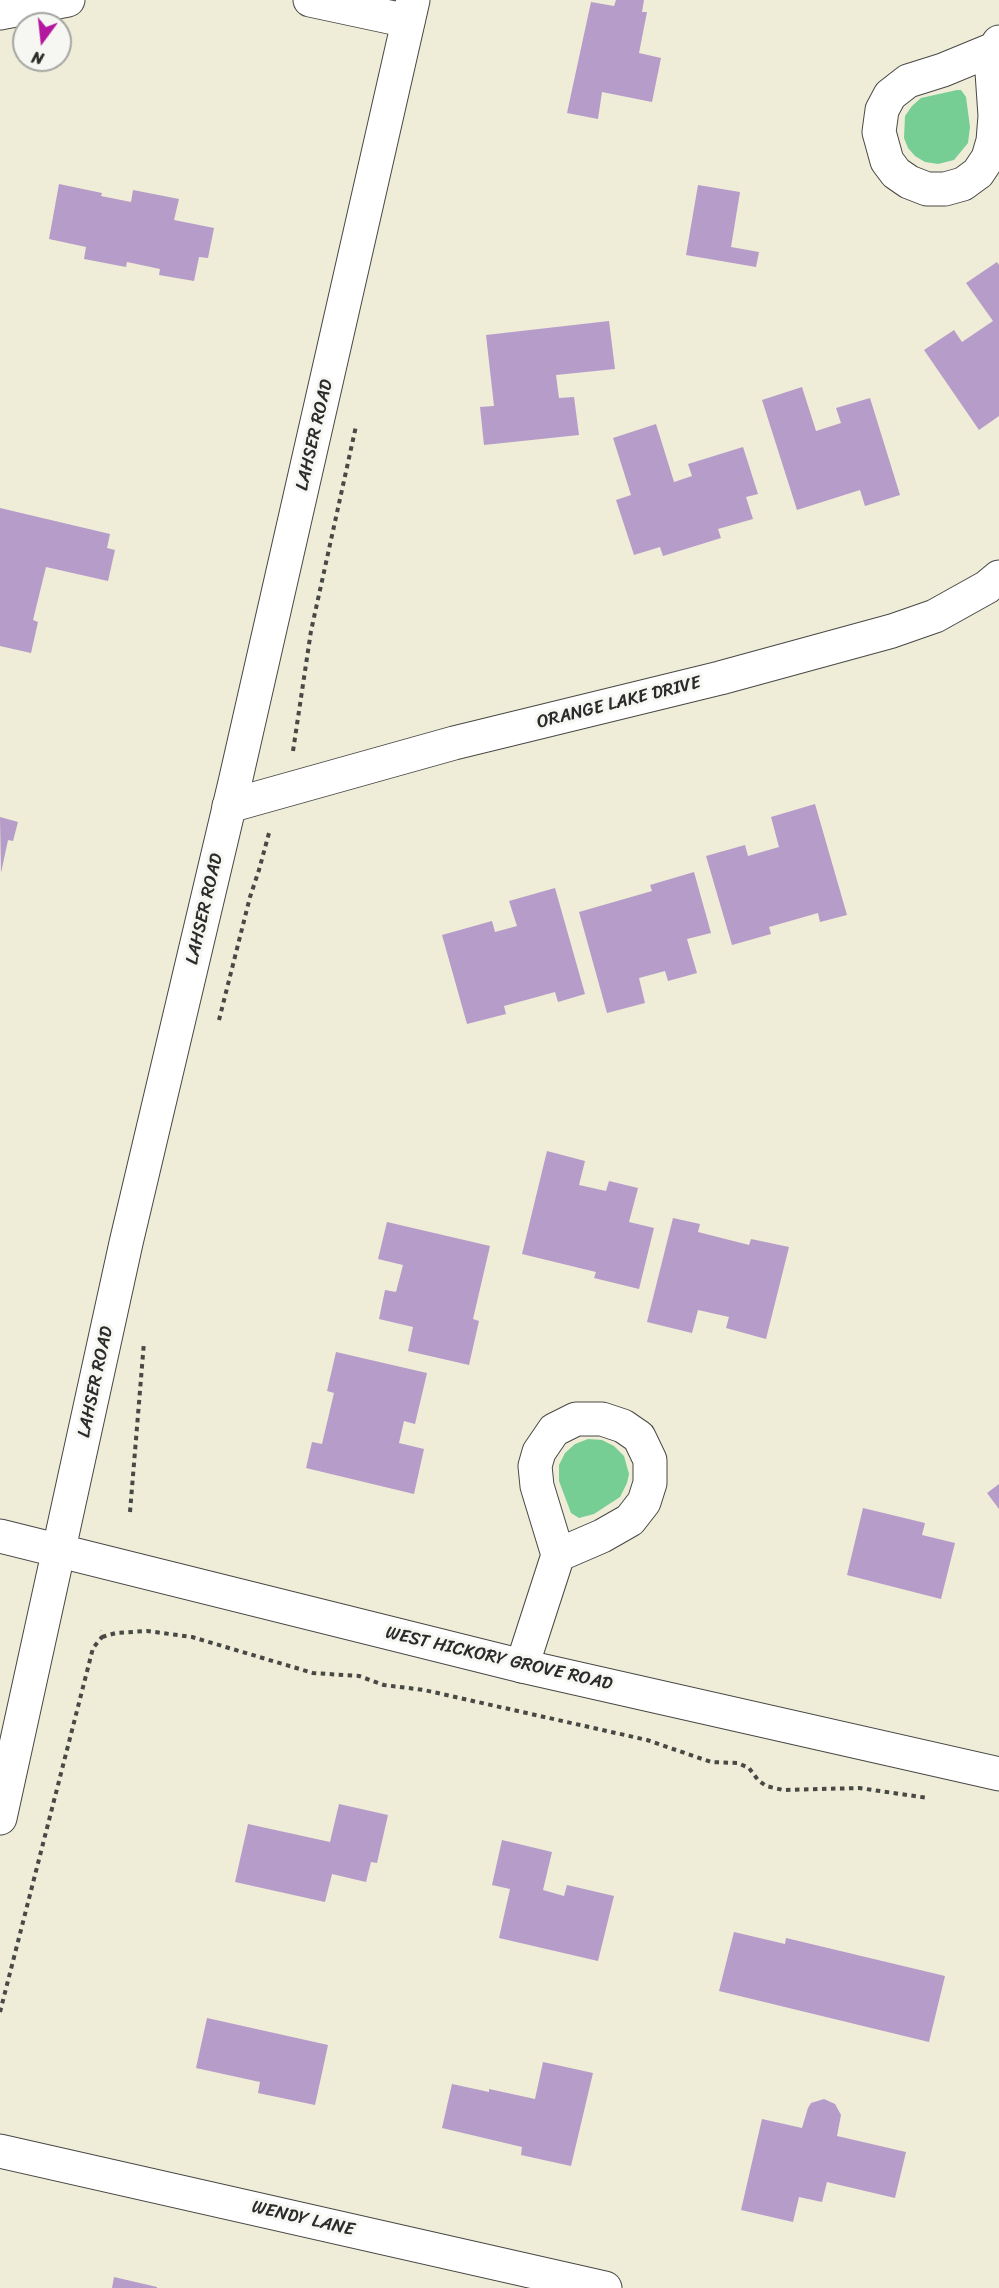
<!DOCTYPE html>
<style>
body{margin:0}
#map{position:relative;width:999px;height:2288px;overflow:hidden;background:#efecd8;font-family:Sriracha,sans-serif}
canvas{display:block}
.north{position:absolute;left:12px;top:12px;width:60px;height:60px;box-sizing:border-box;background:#f6f6f2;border:2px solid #a5a5a2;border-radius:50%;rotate:195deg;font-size:16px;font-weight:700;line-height:24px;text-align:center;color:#2b2b2b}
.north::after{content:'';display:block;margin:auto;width:21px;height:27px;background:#b5179e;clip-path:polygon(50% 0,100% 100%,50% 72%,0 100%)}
</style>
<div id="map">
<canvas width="999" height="2288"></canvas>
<div class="north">N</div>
</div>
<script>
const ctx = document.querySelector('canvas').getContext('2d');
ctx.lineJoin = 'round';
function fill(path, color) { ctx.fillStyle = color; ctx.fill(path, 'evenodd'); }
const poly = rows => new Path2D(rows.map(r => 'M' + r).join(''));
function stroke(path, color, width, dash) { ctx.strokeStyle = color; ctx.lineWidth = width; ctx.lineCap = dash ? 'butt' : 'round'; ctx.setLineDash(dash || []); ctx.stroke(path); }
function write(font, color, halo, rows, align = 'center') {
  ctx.font = font + ' Sriracha,sans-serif'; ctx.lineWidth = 6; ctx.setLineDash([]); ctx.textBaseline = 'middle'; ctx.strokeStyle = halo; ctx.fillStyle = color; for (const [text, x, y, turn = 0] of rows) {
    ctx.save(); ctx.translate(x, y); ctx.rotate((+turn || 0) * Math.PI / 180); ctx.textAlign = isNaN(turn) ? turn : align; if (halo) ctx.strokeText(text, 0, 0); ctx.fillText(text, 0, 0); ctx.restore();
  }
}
fill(poly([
 [957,90,961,90,966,97,970,127,968,143,954,160,938,164,925,162,915,156,908,148,904,138,905,116,912,106,921,98],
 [588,1439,602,1440,614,1446,624,1456,629,1474,627,1483,620,1497,594,1514,579,1518,571,1513,559,1481,559,1465,565,1453,575,1444]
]), '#76ce94');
fill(poly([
 [616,0,644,0,642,12,647,12,639,53,661,58,652,102,602,92,598,119,567,113,591,2,614,6],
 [59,184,102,193,101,196,131,202,133,190,179,199,174,220,214,228,208,258,199,257,194,281,159,275,160,269,127,262,126,267,84,259,86,247,49,239],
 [698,185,740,192,731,247,759,252,756,267,686,255],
 [997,262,999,265,999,416,979,430,924,350,954,330,962,342,993,321,966,283],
 [609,321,615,369,556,375,559,398,574,397,579,435,484,445,480,407,494,406,486,335],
 [802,387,816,431,841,423,836,408,870,398,900,495,865,506,860,490,797,510,762,400],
 [656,424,674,482,692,476,688,464,743,447,758,494,746,497,753,519,718,529,721,538,663,556,660,547,634,555,616,500,631,495,613,438],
 [0,508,110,534,107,548,115,550,108,581,46,567,33,620,38,622,31,653,0,646],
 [815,804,847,915,820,922,818,913,769,927,771,934,732,945,706,856,745,845,748,856,779,847,771,817],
 [0,817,18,822,13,841,8,840,1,873],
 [694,872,711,933,687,939,697,973,668,981,665,971,639,978,645,1003,607,1013,579,912,652,891,650,885],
 [555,888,585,994,558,1002,555,992,504,1006,506,1014,467,1024,442,935,492,921,495,932,517,926,509,901],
 [547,1151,585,1161,579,1185,606,1191,609,1181,638,1188,629,1222,654,1228,639,1289,594,1278,596,1272,522,1254],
 [673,1218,700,1224,698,1232,749,1245,751,1239,789,1247,766,1339,726,1328,729,1317,698,1310,692,1333,647,1322],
 [387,1222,490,1246,473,1319,479,1321,469,1365,408,1351,413,1327,379,1319,385,1290,396,1292,403,1265,378,1259],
 [336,1352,427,1373,415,1424,404,1421,399,1443,424,1449,414,1494,306,1468,312,1442,322,1444,334,1393,327,1391],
 [999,1484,999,1509,987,1493],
 [863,1508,925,1523,922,1535,955,1543,941,1599,847,1575],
 [339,1804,388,1815,377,1863,371,1862,366,1882,332,1874,325,1902,235,1882,248,1824,330,1842],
 [502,1840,552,1852,543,1890,564,1896,567,1885,614,1896,598,1961,499,1938,510,1889,492,1885],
 [734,1932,785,1944,786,1938,945,1976,929,2042,719,1991],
 [207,2018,328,2045,315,2105,258,2093,260,2082,196,2068],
 [543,2062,593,2073,571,2166,521,2155,522,2147,442,2128,452,2084,489,2092,489,2089,535,2099],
 [824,2099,835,2104,841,2115,837,2136,906,2152,895,2198,827,2182,822,2202,799,2197,793,2222,741,2210,762,2119,802,2128,808,2108,811,2103],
 [114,2277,157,2287,157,2288,112,2288]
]), '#b69cc8');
const street = poly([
 [310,0,408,21],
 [0,13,68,0],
 [994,49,943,70,908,81,890,95,882,110,879,132,887,161,896,173,909,182,927,189,945,189,963,184,978,173,988,158,993,141,995,116,992,72,994,49,999,42],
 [229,806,454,743,720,678,892,631,935,616,987,587,999,577],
 [522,1666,558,1555,602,1536,630,1520,644,1502,650,1483,650,1460,639,1437,623,1426,602,1419,576,1419,554,1430,539,1452,535,1466,537,1486,558,1555],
 [0,2151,605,2288]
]);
const secondary = poly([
 [0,1536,522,1666,999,1774],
 [0,1818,126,1243,236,778,413,0]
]);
stroke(street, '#484845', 35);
stroke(secondary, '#484845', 35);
stroke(poly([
 [293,751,311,631,356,426],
 [219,1020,250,897,259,870,269,833],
 [130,1512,144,1342],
 [102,1637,116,1633,147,1631,192,1637,313,1673,359,1676,384,1685,424,1690,647,1740,711,1762,738,1763,749,1768,758,1780,766,1786,783,1790,859,1788,928,1798],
 [0,2012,93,1648,102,1637,100,1631]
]), '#484845', 4, [4.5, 4.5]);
stroke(street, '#fff', 33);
stroke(secondary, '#fff', 33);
write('18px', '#2b2b2b', '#f6f6f2', [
 ["LAHSER ROAD",315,435,-77],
 ["ORANGE LAKE DRIVE",619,703,-14],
 ["LAHSER ROAD",205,909,-77],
 ["LAHSER ROAD",96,1382,-78],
 ["WEST HICKORY GROVE ROAD",499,1659,13],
 ["WENDY LANE",303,2219,13]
]);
</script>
